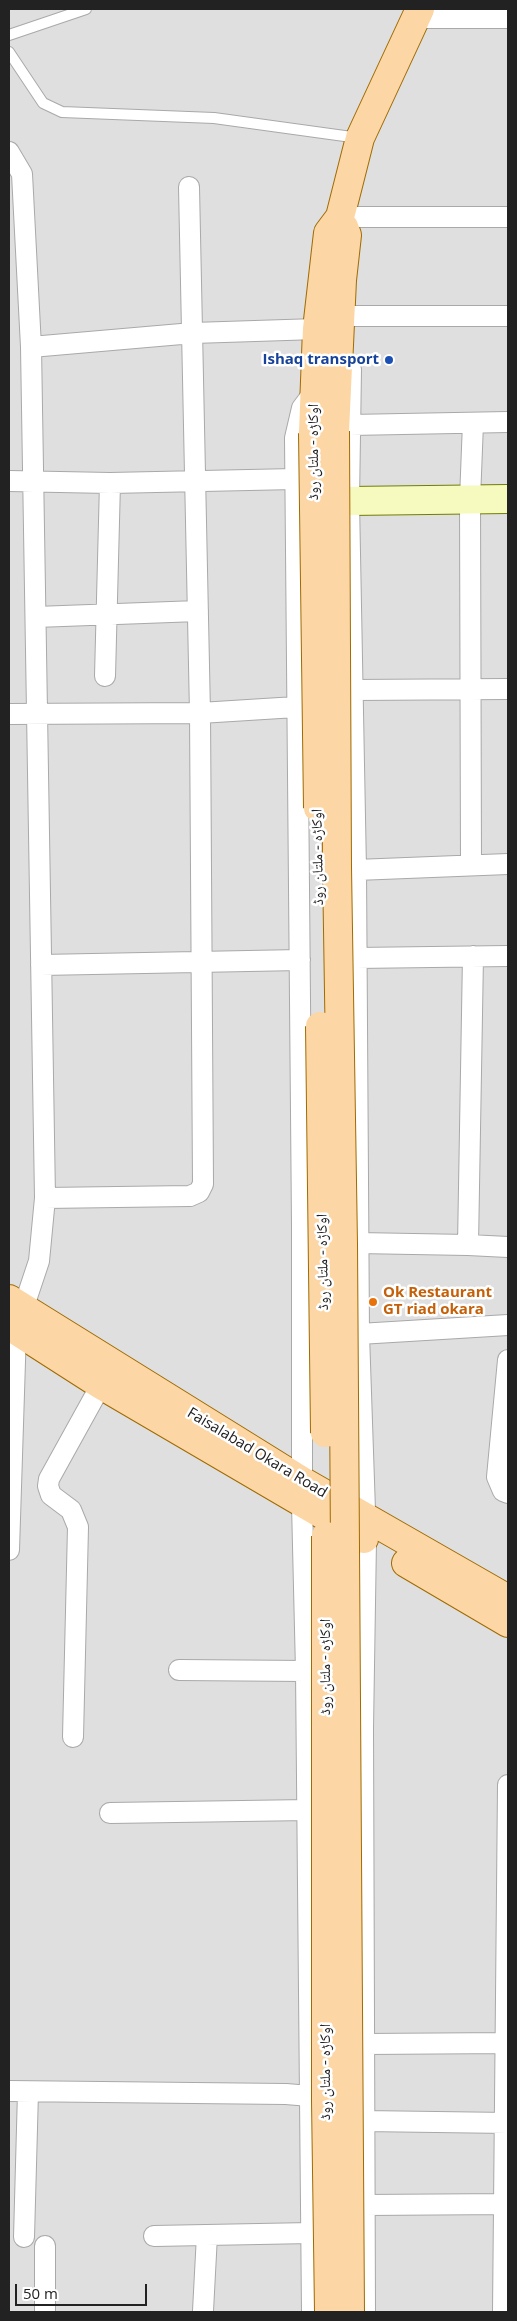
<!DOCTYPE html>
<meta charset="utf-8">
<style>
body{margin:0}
#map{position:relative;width:517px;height:2321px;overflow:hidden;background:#f2efe9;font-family:"Open Sans",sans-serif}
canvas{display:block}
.frame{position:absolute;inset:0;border:10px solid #222;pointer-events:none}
.scale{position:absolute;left:15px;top:2284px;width:132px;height:22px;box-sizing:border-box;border:2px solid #222;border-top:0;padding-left:6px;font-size:15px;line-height:18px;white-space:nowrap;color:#222;-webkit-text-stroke:4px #fff;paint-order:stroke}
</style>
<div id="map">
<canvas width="517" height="2321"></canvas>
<div class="frame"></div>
<div class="scale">50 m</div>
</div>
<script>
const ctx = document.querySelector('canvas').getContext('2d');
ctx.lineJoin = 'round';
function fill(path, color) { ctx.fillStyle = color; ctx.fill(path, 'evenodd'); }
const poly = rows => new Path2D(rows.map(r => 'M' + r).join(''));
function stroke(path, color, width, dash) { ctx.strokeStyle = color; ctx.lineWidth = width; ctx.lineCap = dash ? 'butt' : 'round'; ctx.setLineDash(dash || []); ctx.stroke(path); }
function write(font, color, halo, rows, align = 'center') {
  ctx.font = font + ' "Open Sans","Noto Naskh Arabic",sans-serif'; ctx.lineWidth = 5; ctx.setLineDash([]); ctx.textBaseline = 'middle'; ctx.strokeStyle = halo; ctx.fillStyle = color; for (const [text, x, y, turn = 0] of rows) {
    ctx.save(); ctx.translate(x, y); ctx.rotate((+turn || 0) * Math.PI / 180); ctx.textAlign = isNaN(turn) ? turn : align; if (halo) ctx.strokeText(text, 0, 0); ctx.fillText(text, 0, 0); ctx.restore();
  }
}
fill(poly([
 [9,9,508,9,508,2312,9,2312]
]), '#e0dfdf');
const lane = poly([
 [9,35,86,9],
 [9,52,43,103,62,112,214,118,359,138]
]);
const street = poly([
 [416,18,508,18],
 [9,152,22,174,31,347,45,1198,39,1261,23,1309],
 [340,217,508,217],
 [351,316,508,316],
 [31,347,193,333,317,329],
 [351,369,349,501,356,870,359,1334,366,1540,363,1728,365,2312],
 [350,425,508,422],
 [9,481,110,483,295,479],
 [36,617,198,611],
 [105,676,110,483],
 [353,690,508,689],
 [9,714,200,713,296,707],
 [471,865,470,499,473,423],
 [356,870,508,864],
 [356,958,508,956],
 [41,965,300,960],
 [45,1198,190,1196,199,1192,203,1184,200,713,189,187],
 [358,1243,468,1245,473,956],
 [468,1245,508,1247],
 [359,1334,508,1325],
 [508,1360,497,1477,503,1491,508,1493],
 [9,1550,16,1330],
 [179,1670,306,1671],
 [73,1737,78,1527,71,1510,51,1495,48,1486,49,1479,101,1385],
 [110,1813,308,1810],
 [365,2044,508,2043],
 [9,2091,286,2094,310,2096],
 [364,2121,508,2123],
 [364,2205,508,2204],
 [154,2236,311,2233],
 [24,2237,28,2092],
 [45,2246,45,2312],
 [203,2311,207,2235],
 [312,2312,306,1671,302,1504,302,1224,295,438,302,408,314,392],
 [503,2312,508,1785]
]);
const secondary = poly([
 [349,501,508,499]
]);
const primary = poly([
 [335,431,342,280,347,235,344,227],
 [313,433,317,329,328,233,340,217,360,138,420,9],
 [9,1299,302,1481,508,1599],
 [9,1326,101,1385,364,1539],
 [406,1563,508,1623]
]);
stroke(lane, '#a9a9a9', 12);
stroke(street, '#a9a9a9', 22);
stroke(secondary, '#707d05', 30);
stroke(primary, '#a06b00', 30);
stroke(lane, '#fff', 10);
stroke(street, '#fff', 20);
stroke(secondary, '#f7fabf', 28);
stroke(primary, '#fcd6a4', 28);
const primaryBridge = poly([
 [335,431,337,867,343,1244,350,2312],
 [313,433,318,808],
 [320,1026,325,1433],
 [326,1536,326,2101,329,2312]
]);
stroke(primaryBridge, '#a06b00', 30, []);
stroke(primaryBridge, '#fcd6a4', 28);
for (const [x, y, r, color] of [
 [389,360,5,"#1a4fb4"],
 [373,1302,5,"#e8710a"]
]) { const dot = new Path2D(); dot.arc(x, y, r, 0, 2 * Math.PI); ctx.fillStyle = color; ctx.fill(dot); stroke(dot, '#fff', 2); }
write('bold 15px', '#164399', '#fff', [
 ["Ishaq transport",379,360]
], 'right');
write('15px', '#222', '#fff', [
 ["اوکاڑہ - ملتان روڈ",314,452,-90],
 ["اوکاڑہ - ملتان روڈ",318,857,-91],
 ["اوکاڑہ - ملتان روڈ",323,1262,-91],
 ["Faisalabad Okara Road",257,1453,31],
 ["اوکاڑہ - ملتان روڈ",326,1667,-90],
 ["اوکاڑہ - ملتان روڈ",326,2072,-90]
]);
write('bold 15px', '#c56008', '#fff', [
 ["Ok Restaurant",383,1293],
 ["GT riad okara",383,1310]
], 'left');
</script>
